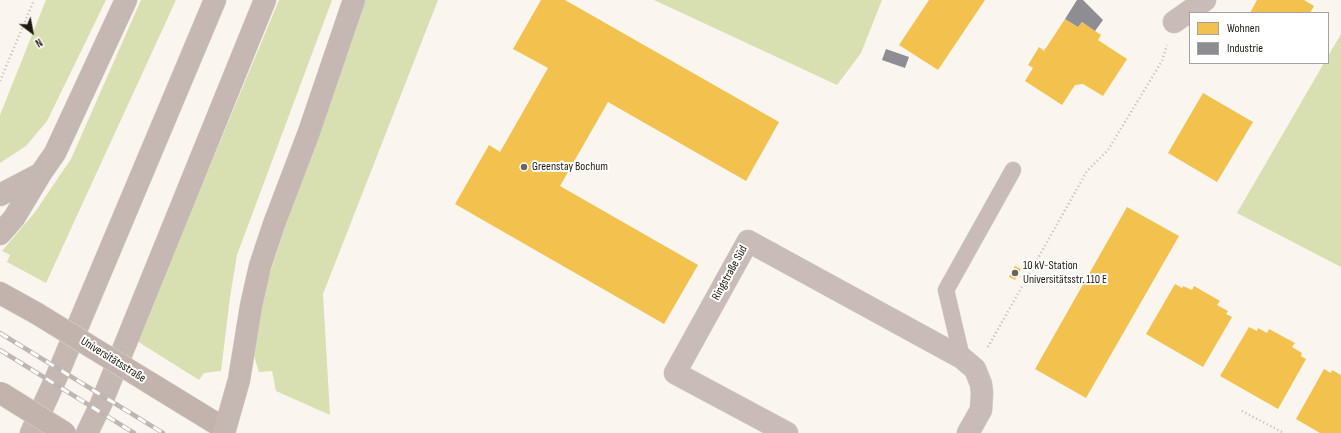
<!DOCTYPE html>
<meta charset="utf-8">
<style>
body{margin:0}
#map{position:relative;width:1341px;height:433px;overflow:hidden;background:#faf5ee;font-family:"Sofia Sans Condensed",sans-serif}
canvas{display:block}
.legend{position:absolute;left:1189px;top:12px;width:140px;height:52px;box-sizing:border-box;background:#fff;border:1px solid #a5a39f;margin:0;padding:5px 7px;list-style:none;font-size:12px;color:#1f180e}
.legend li{display:flex;align-items:center;gap:8px;height:20px}
.legend b{width:20px;border:1px solid #a5a39f}
.north{position:absolute;left:12px;top:12px;width:40px;height:40px;-webkit-text-stroke:3px #fff;paint-order:stroke;rotate:148deg;font-size:11px;font-weight:700;line-height:16px;text-align:center;color:#1f180e}
.north::after{content:'';display:block;margin:auto;width:14px;height:18px;background:#1f180e;clip-path:polygon(50% 0,100% 100%,50% 72%,0 100%)}
</style>
<div id="map">
<canvas width="1341" height="433"></canvas>
<ul class="legend">
<li><b style="height:11px;background:#f2c14e"></b>Wohnen</li>
<li><b style="height:11px;background:#8d8d92"></b>Industrie</li>
</ul>
<div class="north">N</div>
</div>
<script>
const ctx = document.querySelector('canvas').getContext('2d');
ctx.lineJoin = 'round';
function fill(path, color) { ctx.fillStyle = color; ctx.fill(path, 'evenodd'); }
const poly = rows => new Path2D(rows.map(r => 'M' + r).join(''));
function stroke(path, color, width, dash) { ctx.strokeStyle = color; ctx.lineWidth = width; ctx.lineCap = dash ? 'butt' : 'round'; ctx.setLineDash(dash || []); ctx.stroke(path); }
function write(font, color, halo, rows, align = 'center') {
  ctx.font = font + ' "Sofia Sans Condensed",sans-serif'; ctx.lineWidth = 4; ctx.setLineDash([]); ctx.textBaseline = 'middle'; ctx.strokeStyle = halo; ctx.fillStyle = color; for (const [text, x, y, turn = 0] of rows) {
    ctx.save(); ctx.translate(x, y); ctx.rotate((+turn || 0) * Math.PI / 180); ctx.textAlign = isNaN(turn) ? turn : align; if (halo) ctx.strokeText(text, 0, 0); ctx.fillText(text, 0, 0); ctx.restore();
  }
}
fill(poly([
 [46,0,106,0,47,121,26,146,0,163,0,115],
 [141,0,176,0,46,283,7,262,10,255,2,251,35,212,71,159],
 [279,0,332,0,237,255,230,297,221,371,204,373,199,380,137,341],
 [365,0,438,0,323,294,330,415,276,391,272,371,259,372,253,353,261,301,284,230],
 [654,0,882,0,861,53,837,85],
 [1341,34,1341,267,1237,213,1324,63,1328,63,1328,56]
]), '#d8e0b1');
fill(poly([
 [541,0,565,0,779,122,746,181,608,102,560,186,698,265,664,324,455,204,489,145,500,152,548,68,513,49],
 [929,0,985,0,938,70,899,45],
 [1257,0,1304,0,1314,6,1310,13,1250,13],
 [1065,19,1078,27,1082,22,1101,35,1098,40,1127,59,1103,96,1083,84,1075,85,1062,105,1025,81,1033,68,1028,65,1039,47,1044,51],
 [1203,93,1253,122,1217,182,1168,153],
 [1127,207,1179,236,1086,398,1035,369],
 [1015,266,1021,269,1015,280,1009,277],
 [1175,284,1182,288,1183,286,1192,290,1194,286,1220,301,1217,305,1228,311,1226,314,1232,317,1203,367,1146,334],
 [1249,327,1257,331,1258,328,1267,333,1269,329,1295,343,1292,347,1302,353,1301,356,1306,359,1278,409,1220,376],
 [1324,369,1331,373,1332,370,1341,375,1341,433,1320,433,1296,419]
]), '#f2c14e');
fill(poly([
 [1077,0,1083,0,1103,20,1095,31,1082,22,1078,27,1065,19],
 [886,49,909,57,905,68,882,60]
]), '#8d8d92');
const lane = poly([
 [962,358,946,290,1013,170]
]);
const street = poly([
 [1174,22,1205,0],
 [787,433,675,373,748,241,962,358,975,369,981,384,982,393,981,410,968,433]
]);
const primary = poly([
 [0,293,36,313],
 [150,383,225,429]
]);
const highway = poly([
 [0,195,40,174],
 [0,234,14,218,41,173,55,153,126,0],
 [31,433,56,378,215,0],
 [87,433,101,404,265,0],
 [224,433,239,380,251,306,260,266,274,224,309,132,354,0]
]);
stroke(lane, '#d6d2cb', 17);
stroke(street, '#d6d2cb', 23);
stroke(primary, '#d6d2cb', 23);
stroke(highway, '#d6d2cb', 23);
stroke(poly([
 [0,81,34,0],
 [988,347,1087,171,1108,150,1162,61,1167,45],
 [1242,411,1284,433]
]), '#c2bab5', 2.5, [1, 3]);
stroke(lane, '#c9bcb8', 16);
stroke(street, '#c9bcb8', 22);
stroke(primary, '#c2b4ad', 22);
stroke(highway, '#c5b7b2', 22);
const rail = poly([
 [0,333,163,433],
 [0,350,134,433]
]);
stroke(rail, '#beb6b2', 4.5);
stroke(rail, '#fff', 3, [9]);
const primaryBridge = poly([
 [36,313,150,383],
 [1,393,65,433]
]);
stroke(primaryBridge, '#d6d2cb', 23, []);
stroke(primaryBridge, '#c2b4ad', 22);
for (const [x, y, r, color] of [
 [524,167,4,"#6c655c"],
 [1015,273,4,"#6c655c"]
]) { const dot = new Path2D(); dot.arc(x, y, r, 0, 2 * Math.PI); ctx.fillStyle = color; ctx.fill(dot); stroke(dot, '#fff', 1.5); }
write('12px', '#1f180e', '#fff', [
 ["Greenstay Bochum",532,167],
 ["10 kV-Station",1023,266],
 ["Universitätsstr. 110 E",1023,280]
], 'left');
write('12px', '#1f180e', '#fff', [
 ["Ringstraße Süd",730,273,-61],
 ["Universitätsstraße",113,360,32]
]);
</script>
